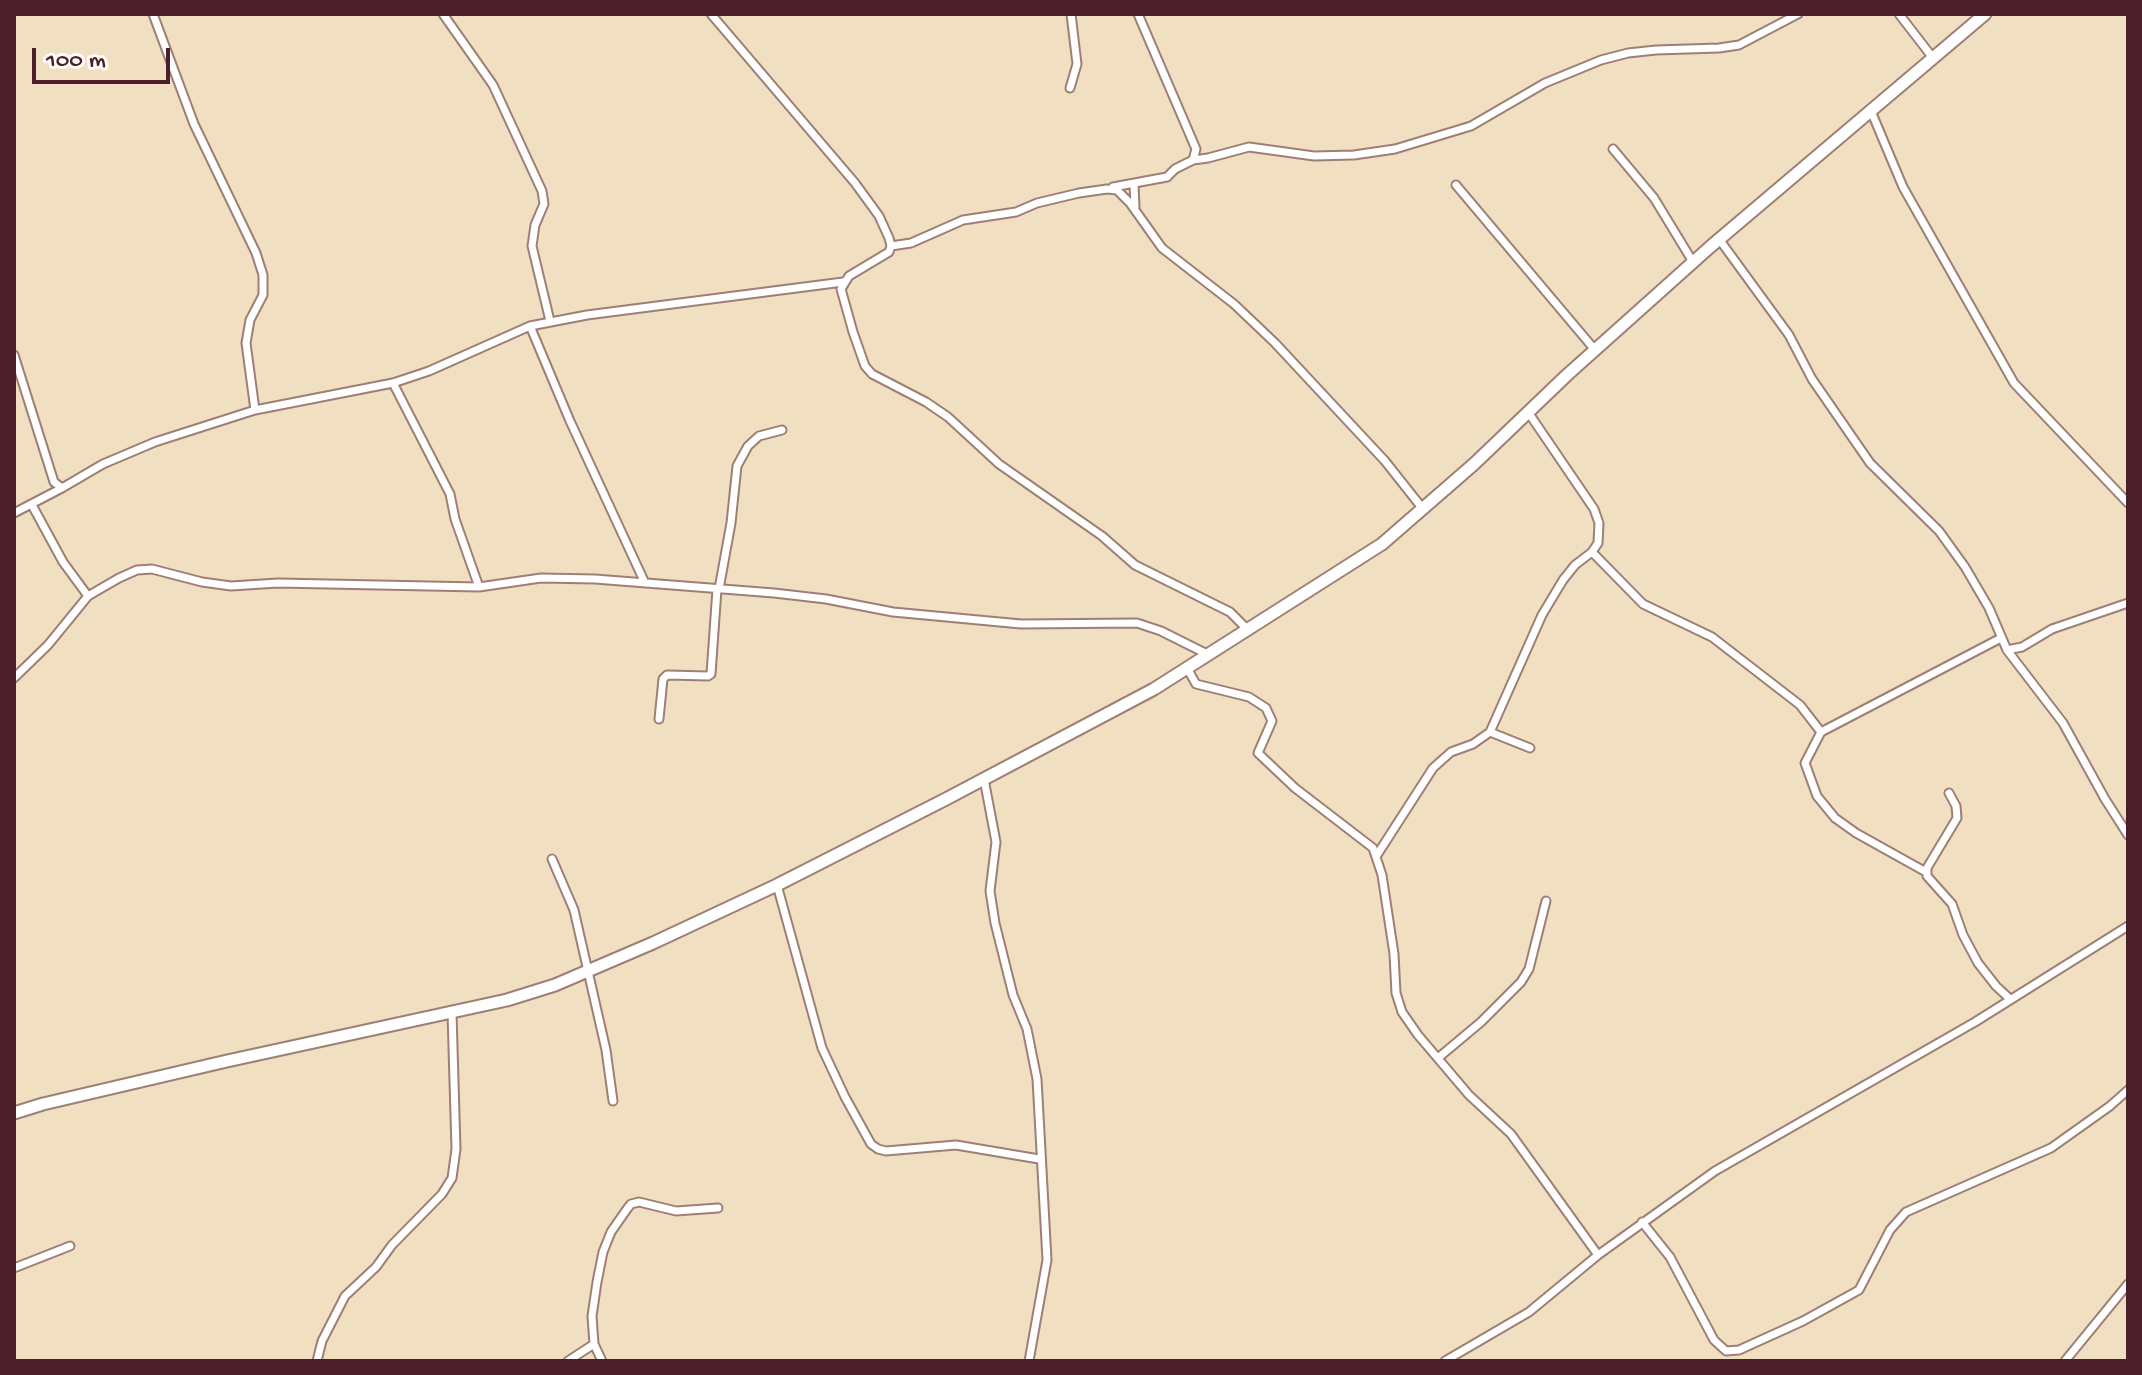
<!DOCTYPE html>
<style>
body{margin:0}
#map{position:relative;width:2142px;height:1375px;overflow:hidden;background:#f1dfc1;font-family:"Gochi Hand",sans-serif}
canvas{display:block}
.frame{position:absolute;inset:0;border:16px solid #4a1f2b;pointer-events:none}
.scale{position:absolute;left:32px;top:48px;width:138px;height:36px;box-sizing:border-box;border:4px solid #4a1f2b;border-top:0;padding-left:10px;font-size:24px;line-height:28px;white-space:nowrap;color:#4a1f2b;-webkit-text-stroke:6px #fdfcf7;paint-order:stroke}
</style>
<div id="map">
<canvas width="2142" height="1375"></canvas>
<div class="frame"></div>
<div class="scale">100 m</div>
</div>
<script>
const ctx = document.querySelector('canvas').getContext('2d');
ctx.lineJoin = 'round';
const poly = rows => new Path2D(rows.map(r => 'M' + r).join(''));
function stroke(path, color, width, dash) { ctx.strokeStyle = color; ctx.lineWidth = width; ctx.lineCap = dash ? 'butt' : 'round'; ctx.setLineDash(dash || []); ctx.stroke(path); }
const minor = poly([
 [153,14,194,124,256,253,263,275,263,295,250,320,246,343,255,410],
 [443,14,493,85,542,191,544,204,535,225,532,246,550,321],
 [711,14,855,183,879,216,889,238,891,246,889,252,849,276,841,289,853,332,865,366,872,374,926,402,948,417,999,464,1102,536,1135,565,1230,612,1248,630],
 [1899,14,1933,58],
 [1070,88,1077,64,1071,14],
 [1871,111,1903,187,2014,383,2128,503],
 [1613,149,1654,198,1693,262],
 [1193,160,1208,158,1249,147,1314,156,1354,155,1395,149,1471,126,1545,83,1601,60,1628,53,1656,50,1719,48,1739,45,1798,14],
 [1134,184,1135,207],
 [1456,185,1595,350],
 [1113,187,1167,177,1175,169,1193,160,1196,149,1138,14],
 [1719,239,1789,335,1812,379,1870,463,1939,531,1965,567,1989,608,2007,650,2063,723,2105,799,2128,835],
 [891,246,911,243,963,220,1016,212,1037,203,1079,193,1107,189,1117,190,1130,203,1162,248,1234,304,1275,343,1385,461,1423,509],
 [530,326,570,421,645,583],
 [14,355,54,482,62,488,103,464,155,442,255,410,393,383,429,371,530,326,587,315,843,282],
 [393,383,450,494,455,519,479,587],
 [32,505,63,562,88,596],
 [14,513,62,488],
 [1592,552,1643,604,1712,637,1800,705,1821,732],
 [719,589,731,523,737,466,748,446,759,436,782,430],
 [2007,650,2022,647,2052,629,2128,603],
 [1187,668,1196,684,1249,697,1266,708,1272,721,1258,753,1295,788,1373,848,1382,875,1394,954,1396,993,1402,1012,1418,1035,1469,1095,1511,1134,1598,1255],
 [14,678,48,645,88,596,119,578,137,570,152,569,202,582,231,586,278,583,479,587,541,578,595,579,774,593,826,599,893,612,1021,624,1137,623,1161,631,1209,655],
 [659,719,663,679,667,675,708,676,711,674,717,589],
 [1490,732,1530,748],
 [984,779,996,842,990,891,995,923,1013,995,1027,1029,1037,1079,1047,1260,1029,1361],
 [1949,793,1956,806,1957,818,1927,868,1927,876,1952,904,1963,935,1978,963,1996,986,2010,999],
 [1377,855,1433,768,1451,752,1473,744,1490,732,1542,615,1563,580,1575,565,1592,552,1598,543,1599,523,1594,509,1528,412],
 [552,859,574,910,606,1050,613,1101],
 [1926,872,1856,833,1835,818,1817,796,1805,763,1821,732,2001,638],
 [777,885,822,1048,845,1097,871,1144,878,1149,886,1151,956,1145,1039,1159],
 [1438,1058,1481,1022,1521,982,1529,969,1546,901],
 [1642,1222,1670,1257,1714,1340,1726,1351,1739,1350,1803,1321,1859,1290,1890,1230,1906,1212,2051,1148,2110,1106,2128,1090],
 [14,1268,70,1246],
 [317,1361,322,1341,345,1296,376,1267,392,1245,442,1194,452,1178,456,1149,452,1013],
 [568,1361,594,1344],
 [602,1361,594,1344,592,1316,597,1282,603,1252,611,1232,627,1209,631,1204,639,1202,676,1211,718,1208],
 [1445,1361,1529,1312,1598,1255,1715,1171,1975,1022,2128,926],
 [2065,1361,2128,1284]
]);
const secondary = poly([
 [14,1113,43,1104,227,1061,507,1000,555,985,653,943,777,885,946,799,1154,689,1382,544,1474,464,1567,375,1710,247,1985,14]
]);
stroke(minor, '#9e7f76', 11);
stroke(secondary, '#9e7f76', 15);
stroke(minor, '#fff', 7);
stroke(secondary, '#fff', 11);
</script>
